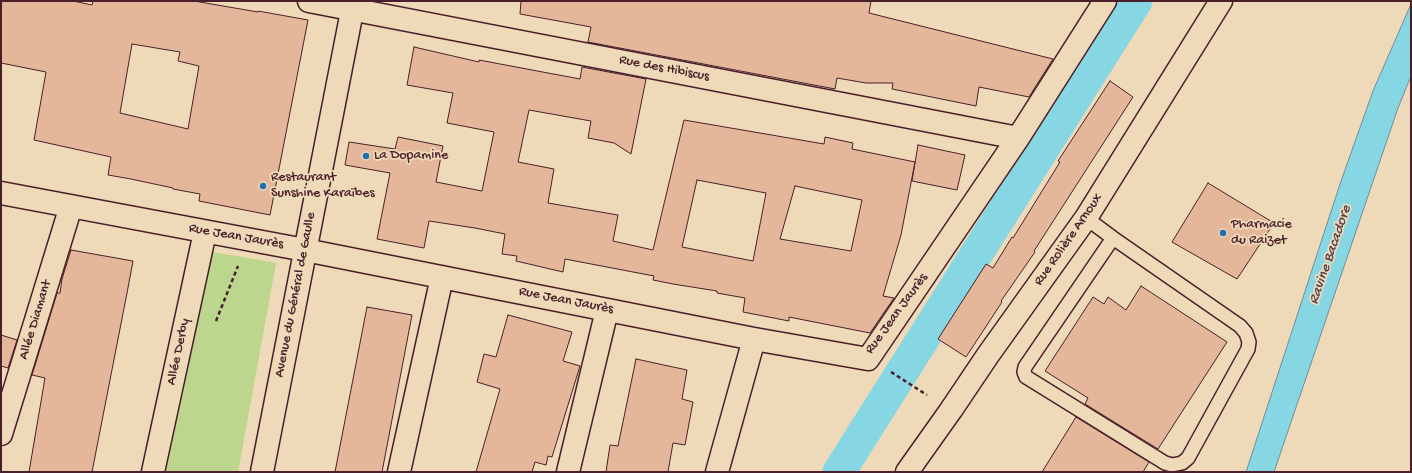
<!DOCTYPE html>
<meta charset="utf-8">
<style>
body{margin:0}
#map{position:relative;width:1412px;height:473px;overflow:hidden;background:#eedab8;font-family:"Gochi Hand",sans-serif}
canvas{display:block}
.frame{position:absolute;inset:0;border:2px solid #4a1f2b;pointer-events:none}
</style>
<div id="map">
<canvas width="1412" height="473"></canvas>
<div class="frame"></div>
</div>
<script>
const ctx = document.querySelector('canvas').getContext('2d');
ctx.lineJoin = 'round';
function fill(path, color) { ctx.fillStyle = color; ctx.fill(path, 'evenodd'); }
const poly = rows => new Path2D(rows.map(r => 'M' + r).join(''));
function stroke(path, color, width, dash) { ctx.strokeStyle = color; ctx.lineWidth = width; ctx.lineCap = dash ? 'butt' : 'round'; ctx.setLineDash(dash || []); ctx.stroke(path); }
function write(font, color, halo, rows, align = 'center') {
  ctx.font = font + ' "Gochi Hand",sans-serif'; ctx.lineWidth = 3.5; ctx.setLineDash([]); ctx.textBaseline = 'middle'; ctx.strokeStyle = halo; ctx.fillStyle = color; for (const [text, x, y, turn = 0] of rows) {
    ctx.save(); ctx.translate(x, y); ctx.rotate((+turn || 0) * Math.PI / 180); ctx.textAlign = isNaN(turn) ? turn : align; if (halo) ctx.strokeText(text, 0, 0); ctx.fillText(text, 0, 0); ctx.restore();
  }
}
fill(poly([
 [207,251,276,263,238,472,162,472]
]), '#bcd68e');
const water = poly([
 [1411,4,1411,76,1398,108,1274,472,1246,472,1340,184,1373,91,1411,4]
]);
fill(water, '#87d6e3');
stroke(water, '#6f8d99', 1);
stroke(poly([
 [839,472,1136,1]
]), '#87d6e3', 33);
const building = poly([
 [1,1,73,1,92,5,93,1,194,1,258,12,258,11,308,20,270,215,199,201,200,194,173,189,173,188,131,179,108,175,111,157,34,140,46,72,1,63,1,1],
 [132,44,180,52,178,61,199,66,188,129,120,113,132,44],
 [521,1,871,1,869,13,1053,59,1029,97,979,87,976,106,892,89,893,83,866,83,837,78,835,89,588,42,591,27,520,14,521,1],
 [414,47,479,62,479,60,580,79,582,67,646,79,631,154,614,143,588,138,591,121,529,110,518,162,554,169,548,203,618,215,613,241,653,250,684,120,824,144,825,137,853,143,852,149,915,162,901,235,883,296,894,298,870,333,789,317,789,321,743,312,745,298,717,293,717,291,673,284,653,280,654,276,565,259,563,272,516,261,517,256,502,254,505,234,475,228,429,221,424,248,377,239,390,173,345,165,349,142,395,149,398,137,443,146,436,182,482,191,494,132,447,123,453,93,407,85,414,47],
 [697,180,766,193,753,261,682,247,697,180],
 [795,186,862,200,851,251,780,239,795,186],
 [1110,81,1133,97,1034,251,1035,252,1001,301,1002,302,966,357,938,339,986,264,993,268,1012,237,1013,238,1060,162,1058,161,1110,81],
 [918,145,965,155,957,190,912,181,918,145],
 [1208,183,1274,223,1237,279,1172,242,1208,183],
 [71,250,133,261,127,293,92,472,29,472,45,378,32,375,57,293,60,293,62,279,71,250],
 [1141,286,1227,342,1158,449,1085,404,1088,398,1045,371,1093,297,1104,304,1108,297,1126,310,1141,286],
 [367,307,412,315,382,472,335,472,367,307],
 [508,315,572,332,563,361,580,366,552,457,548,456,546,465,535,462,532,472,476,472,500,389,477,382,484,354,496,357,508,315],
 [1,335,17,340,8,368,1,366,1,335],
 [636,359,687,370,682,399,693,402,685,445,673,443,668,472,606,472,610,445,618,446,636,359],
 [1076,417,1149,462,1143,472,1042,472,1076,417]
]);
fill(building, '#e5b79a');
stroke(building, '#4a1f2b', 1);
const service = poly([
 [1086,218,1113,238,1240,326,1246,333,1249,342,1248,349,1188,458,1182,463,1172,465,1165,463,1031,380,1026,377,1024,372,1025,367,1113,238]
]);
const minor = poly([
 [309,1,1018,138],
 [1,193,305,250,754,339,868,359,1018,138,1105,1],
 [1,434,71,206],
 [153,472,205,232],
 [399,472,442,277],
 [568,472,607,310],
 [717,472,754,339]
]);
const tertiary = poly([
 [907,472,951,410,988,355,1086,218,1221,1]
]);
const secondary = poly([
 [262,472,354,1]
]);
stroke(service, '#4a1f2b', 16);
stroke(minor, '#4a1f2b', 25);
stroke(tertiary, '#4a1f2b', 25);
stroke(secondary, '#4a1f2b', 25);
stroke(poly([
 [216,321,238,266],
 [891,372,927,395]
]), '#4a1f2b', 2.5, [4, 3]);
stroke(service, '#eedab8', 13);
stroke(minor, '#eedab8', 22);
stroke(tertiary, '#eedab8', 22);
stroke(secondary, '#eedab8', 22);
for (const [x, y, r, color] of [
 [366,156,4,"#1f6fb2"],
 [263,186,4,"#1f6fb2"],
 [1223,233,4,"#1f6fb2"]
]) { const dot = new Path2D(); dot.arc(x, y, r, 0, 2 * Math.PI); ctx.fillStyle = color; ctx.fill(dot); stroke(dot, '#eedab8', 1.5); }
write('14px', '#4a1f2b', '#eedab8', [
 ["Rue des Hibiscus",664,69,11],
 ["Rue Jean Jaurès",236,237,10],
 ["Rue Rolière Arnoux",1069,240,-55],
 ["Avenue du Général de Gaulle",296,295,-79],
 ["Rue Jean Jaurès",566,301,11],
 ["Rue Jean Jaurès",897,314,-54],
 ["Allée Diamant",36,320,-73],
 ["Allée Derby",179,352,-78]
]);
write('14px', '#4a1f2b', '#eedab8', [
 ["La Dopamine",374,156],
 ["Restaurant",271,178],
 ["Sunshine Karaïbes",271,194],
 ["Pharmacie",1231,225],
 ["du Raizet",1231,241]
], 'left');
write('italic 15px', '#564450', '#eedab8', [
 ["Ravine Bacadore",1331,255,-71]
]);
</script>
